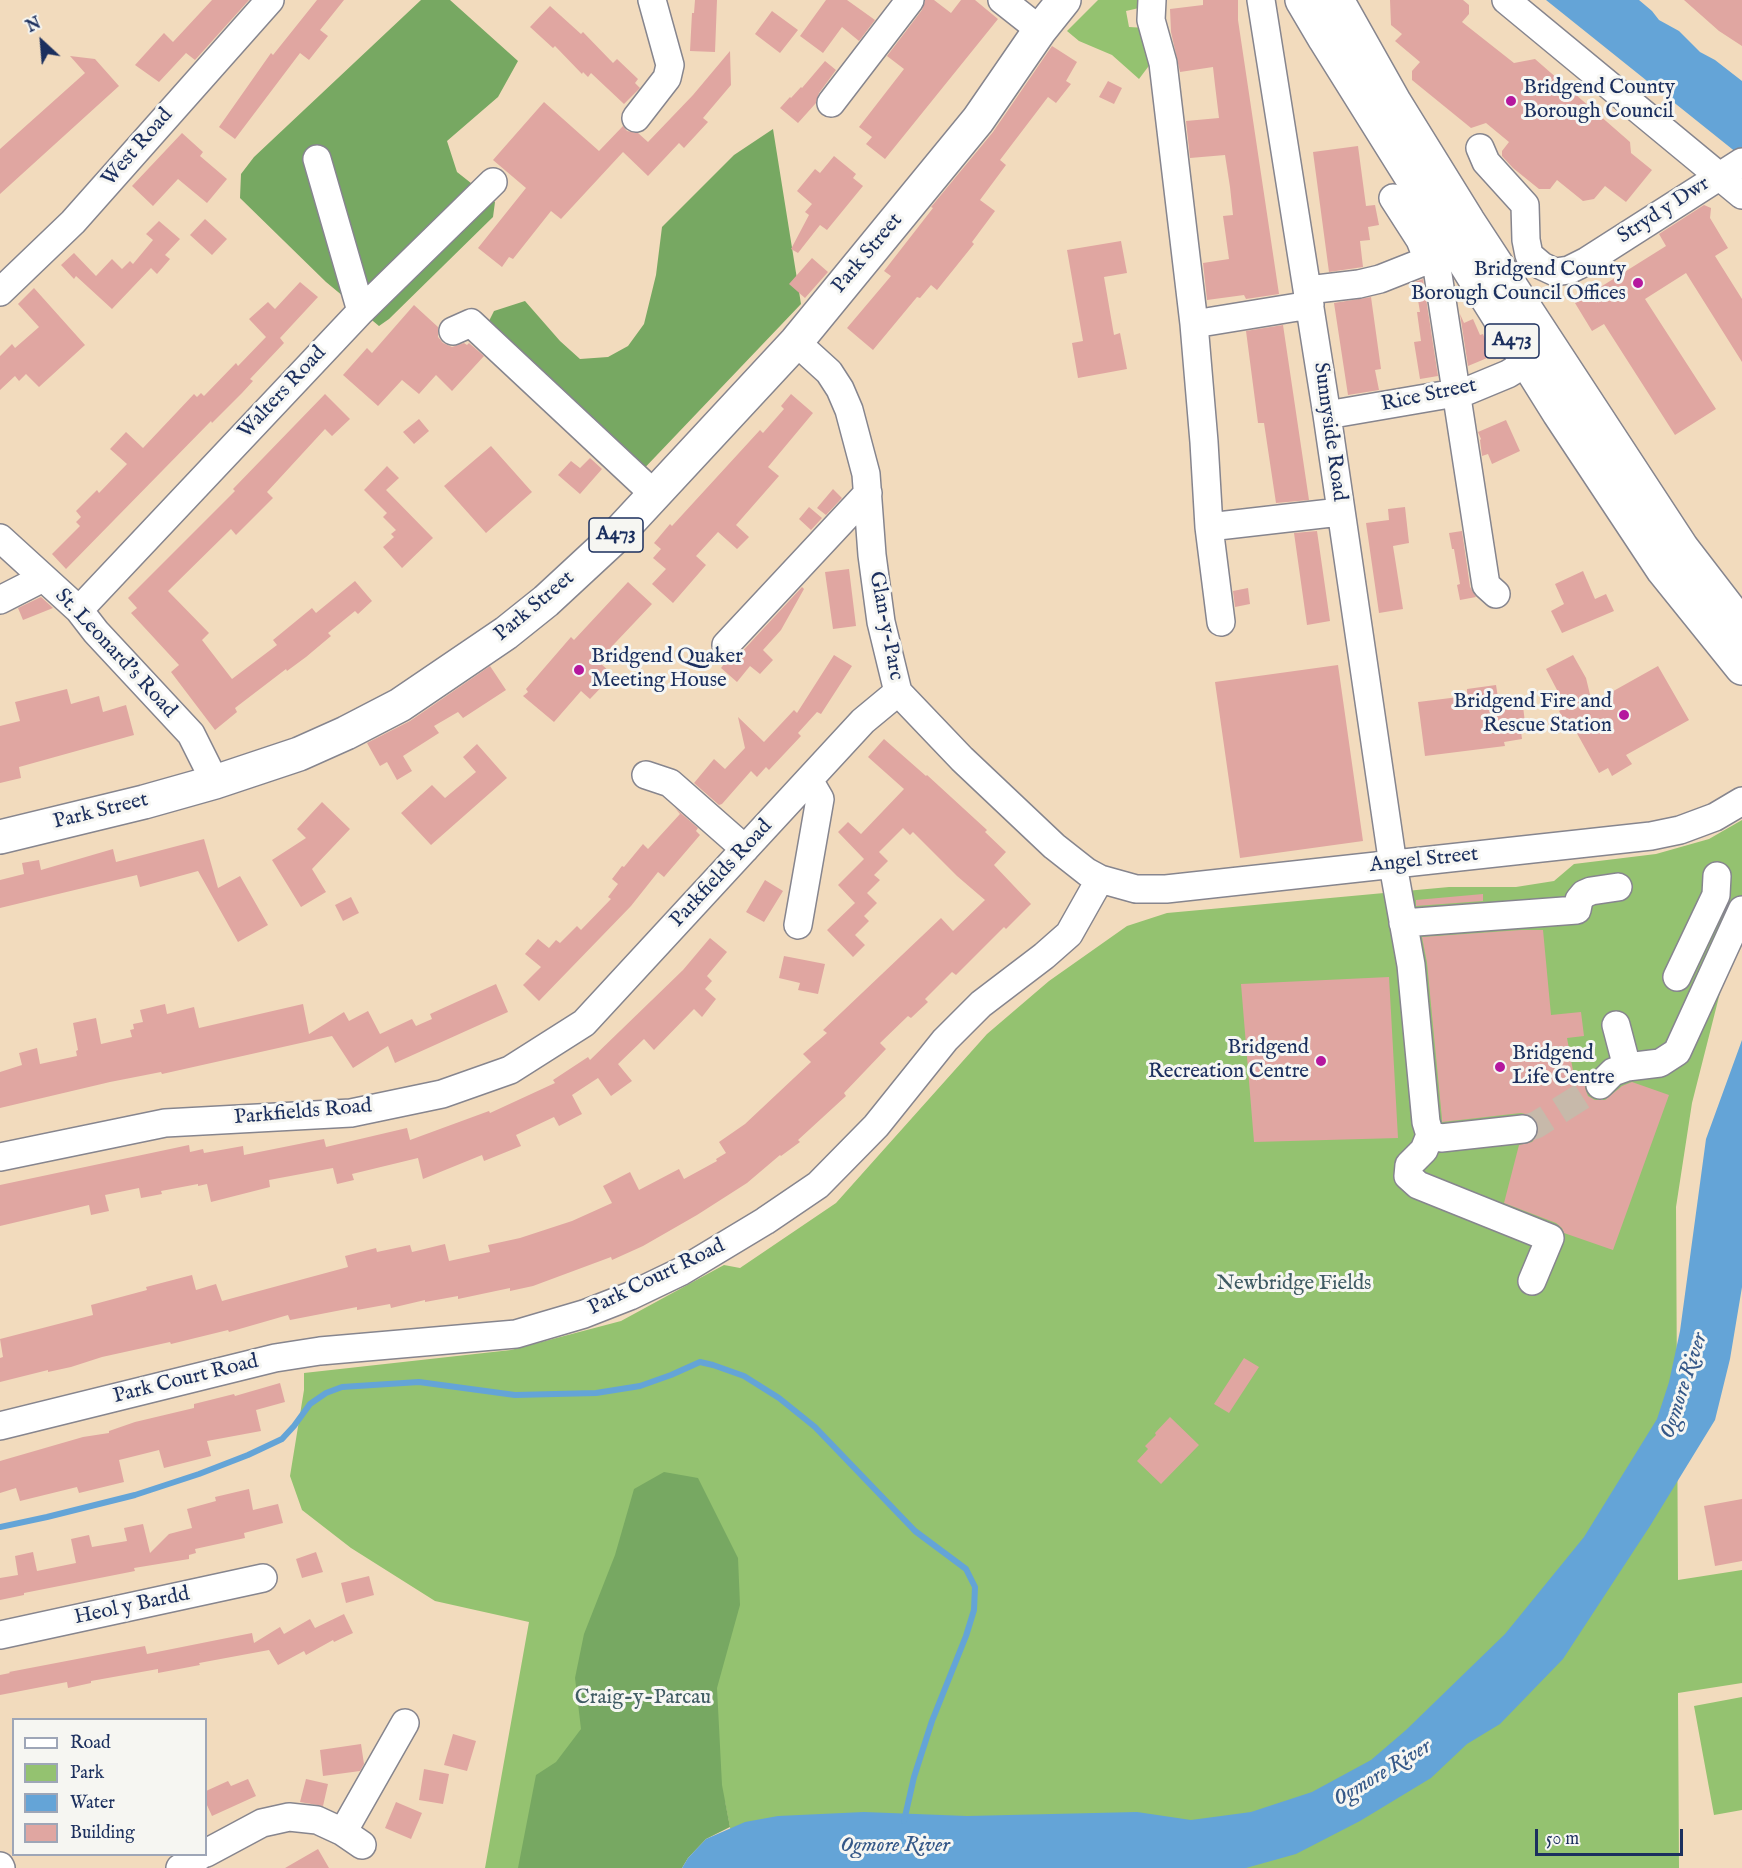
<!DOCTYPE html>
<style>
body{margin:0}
#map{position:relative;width:1742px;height:1868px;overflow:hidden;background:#f2dbbd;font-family:"IM FELL English",serif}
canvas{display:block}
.legend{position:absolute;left:12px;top:1718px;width:195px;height:138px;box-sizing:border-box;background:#f6f6f2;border:2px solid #9ea6b7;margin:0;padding:8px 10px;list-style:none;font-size:18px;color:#1b2f5e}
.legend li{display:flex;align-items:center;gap:12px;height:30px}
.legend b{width:30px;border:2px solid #9ea6b7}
.north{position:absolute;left:12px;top:12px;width:60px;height:60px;-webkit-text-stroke:4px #f6f6f2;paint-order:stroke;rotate:334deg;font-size:16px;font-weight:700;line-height:24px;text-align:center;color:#1b2f5e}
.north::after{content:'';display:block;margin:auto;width:21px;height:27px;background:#1b2f5e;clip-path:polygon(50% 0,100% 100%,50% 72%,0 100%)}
.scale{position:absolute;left:1535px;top:1829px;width:148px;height:27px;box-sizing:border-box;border:3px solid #1b2f5e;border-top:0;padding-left:8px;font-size:18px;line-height:21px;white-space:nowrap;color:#1b2f5e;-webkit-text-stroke:4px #f6f6f2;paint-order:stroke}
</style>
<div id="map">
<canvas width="1742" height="1868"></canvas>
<ul class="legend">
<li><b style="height:8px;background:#fff"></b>Road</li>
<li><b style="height:16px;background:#94c270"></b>Park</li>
<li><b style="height:16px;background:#64a4d7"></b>Water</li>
<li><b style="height:16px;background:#e0a6a1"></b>Building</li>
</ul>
<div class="north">N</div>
<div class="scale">50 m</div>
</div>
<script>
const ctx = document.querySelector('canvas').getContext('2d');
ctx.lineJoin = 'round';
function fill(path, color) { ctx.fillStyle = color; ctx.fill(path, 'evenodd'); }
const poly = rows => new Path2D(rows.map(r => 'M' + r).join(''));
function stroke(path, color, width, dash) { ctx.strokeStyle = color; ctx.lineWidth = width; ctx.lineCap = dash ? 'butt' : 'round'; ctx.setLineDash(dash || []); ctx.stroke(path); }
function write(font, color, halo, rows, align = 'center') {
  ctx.font = font + ' "IM FELL English",serif'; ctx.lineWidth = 6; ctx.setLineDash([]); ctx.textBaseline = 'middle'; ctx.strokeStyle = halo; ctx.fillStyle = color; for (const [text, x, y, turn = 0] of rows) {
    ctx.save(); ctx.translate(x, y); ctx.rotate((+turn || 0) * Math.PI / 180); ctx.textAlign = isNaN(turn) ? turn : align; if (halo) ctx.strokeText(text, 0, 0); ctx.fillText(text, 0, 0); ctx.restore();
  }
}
fill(poly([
 [1098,0,1149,0,1139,8,1126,11,1129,27,1146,28,1154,59,1139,79,1112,55,1079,41,1067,31],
 [1742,820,1742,906,1692,1103,1676,1207,1678,1580,1742,1570,1742,1683,1678,1693,1679,1868,738,1868,725,1802,664,1868,485,1868,529,1622,435,1601,351,1548,302,1510,290,1476,304,1390,304,1373,511,1350,621,1321,724,1265,740,1268,836,1203,987,1034,1049,981,1127,926,1167,913,1211,909,1449,887,1516,887,1554,881,1574,864,1656,854,1709,839],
 [1742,1697,1742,1810,1714,1815,1694,1706]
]), '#94c270');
fill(poly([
 [421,0,450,0,518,61,498,97,447,141,457,172,495,202,493,217,389,319,379,326,326,282,240,198,241,174,254,157],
 [773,129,801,304,636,477,486,327,494,311,525,301,560,341,580,359,608,357,628,346,644,324,656,275,662,227,734,155],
 [664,1472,698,1478,738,1558,740,1605,717,1688,722,1785,730,1827,706,1839,688,1858,682,1868,518,1868,536,1775,556,1762,581,1729,575,1678,584,1634,615,1555,634,1489]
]), '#77a862');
fill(poly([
 [1546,0,1639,0,1652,11,1659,20,1679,31,1700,52,1715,60,1742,81,1742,157],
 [1742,1040,1742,1287,1730,1359,1715,1420,1650,1526,1563,1659,1500,1724,1467,1744,1431,1778,1360,1821,1296,1854,1246,1868,682,1868,688,1858,706,1839,745,1822,778,1816,864,1812,967,1816,1137,1812,1191,1820,1251,1812,1312,1792,1371,1760,1406,1730,1505,1634,1584,1537,1657,1419,1669,1382,1680,1331,1706,1139]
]), '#64a4d7');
stroke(poly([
 [0,1527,47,1517,135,1495,199,1474,248,1455,282,1439,294,1426,310,1404,326,1393,342,1387,419,1382,515,1395,596,1393,640,1386,671,1375,700,1362,713,1365,744,1376,779,1398,815,1427,915,1531,966,1569,975,1587,974,1610,966,1636,932,1721,914,1777,904,1821]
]), '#64a4d7', 6);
fill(poly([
 [212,0,249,0,195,60,186,53,159,82,135,65,164,33,173,42],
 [317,0,344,0,320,30,328,36,309,60,300,53,235,139,219,127,271,53,273,55],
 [695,0,717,0,715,52,690,51,692,13,694,13],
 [826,0,847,0,875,20,859,41,842,27,823,53,800,36],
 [925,0,934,0,951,13,961,0,975,0,998,19,885,159,866,144,872,137,859,127,904,69,887,56,922,10],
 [1203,0,1238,0,1238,20,1279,294,1246,299,1244,295,1207,300,1203,263,1229,259,1223,216,1233,215,1230,187,1225,155,1190,158,1186,121,1219,118,1215,85,1213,67,1180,72,1171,32,1170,9,1203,5],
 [1390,0,1463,0,1469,5,1469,14,1462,22,1514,63,1535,59,1630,142,1631,153,1652,170,1626,202,1605,186,1594,199,1583,201,1557,180,1550,189,1539,189,1513,168,1502,156,1502,151,1509,142,1486,123,1471,128,1412,80,1412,71,1420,62,1395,41,1402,34,1391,25],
 [1684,0,1742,0,1742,46,1719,31],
 [550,6,581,34,583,32,613,63,617,59,638,79,635,83,640,88,624,104,591,73,588,77,583,72,582,74,555,46,553,48,530,27],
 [772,11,798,30,780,53,755,34],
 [1052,46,1077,62,1066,81,1071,84,1056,103,1048,97,1000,160,1006,165,980,200,995,211,972,242,974,244,937,290,931,285,920,298,917,297,873,350,847,328,891,276,884,271,933,208,931,207,993,132],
 [730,51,731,85,703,118,708,122,684,148,679,143,648,176,623,152,561,219,551,211,513,259,509,257,502,267,478,248,526,188,493,160,544,102,599,151,623,126,627,131,638,133,648,142,693,95],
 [70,56,95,59,119,86,0,194,0,149,85,73],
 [825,61,836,70,819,93,816,103,798,123,780,108,790,97,791,98,801,87,802,88],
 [1108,81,1122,88,1114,104,1099,97],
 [182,133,203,152,200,156,227,179,207,203,178,179,153,206,132,186],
 [1358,146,1366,206,1375,205,1379,225,1368,227,1370,240,1360,241,1363,267,1329,272,1313,152],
 [834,156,856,174,853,178,863,186,827,230,820,225,798,253,791,249,809,215,805,212,812,204,797,191,815,169,820,173],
 [1704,205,1711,208,1710,218,1728,248,1715,256,1742,299,1742,362,1686,273,1645,299,1716,409,1675,435,1604,324,1592,331,1575,303,1666,246,1659,234],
 [205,219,227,239,212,255,190,235],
 [159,221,180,239,165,255,170,259,157,274,151,268,112,309,76,276,74,279,61,265,74,253,96,276,112,259,122,269,130,261,133,264,153,240,146,234],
 [1121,241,1127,273,1104,277,1114,335,1120,333,1127,369,1078,378,1072,343,1083,341,1067,250],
 [812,258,828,272,805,298,789,284],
 [1423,279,1438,376,1420,379,1414,342,1421,341,1417,312,1420,312,1415,282],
 [300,282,318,297,280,338,284,343,250,379,253,381,242,393,212,423,211,421,66,569,52,554,80,526,76,522,81,517,76,511,97,490,99,493,127,464,110,449,126,432,143,448,194,394,197,397,201,393,204,396,236,363,238,366,266,337,249,319,268,302,275,309],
 [34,288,85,345,39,387,26,374,19,381,15,376,0,390,0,356,12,344,15,348,39,327,18,304],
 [1371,297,1381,369,1375,370,1379,390,1348,395,1334,303],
 [414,305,438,327,438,337,443,343,452,347,464,343,467,345,469,343,484,356,452,391,436,375,419,394,402,380,378,406,343,375,367,348,372,353],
 [1460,314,1464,323,1473,319,1480,335,1483,334,1492,356,1468,366],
 [1283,325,1309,500,1276,503,1264,423,1258,423,1246,331],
 [325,394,350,419,332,436,325,429,267,492,273,498,236,535,231,529,168,591,209,633,202,640,232,679,277,645,273,640,312,608,316,613,355,581,372,601,358,614,355,611,328,633,331,636,306,657,287,671,286,669,235,708,237,712,215,730,171,672,179,665,131,613,137,608,128,598,235,491,233,489],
 [791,394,813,413,768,467,779,476,736,525,749,537,737,549,718,532,696,556,706,565,673,603,652,584,666,569,653,558,661,549,654,543,670,524,672,526,760,430,763,433,784,409,781,406],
 [419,419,429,431,414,444,403,432],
 [1506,420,1520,451,1492,464,1488,454,1482,456,1480,440,1481,439,1478,432],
 [491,446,532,492,486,533,444,486],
 [590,458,602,469,580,494,558,475,571,461,580,468],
 [387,466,399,478,386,490,433,538,402,568,383,547,394,537,391,534,396,530,383,517,387,513,364,490],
 [833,489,842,498,826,515,817,508],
 [809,507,822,518,811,530,799,519],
 [1405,507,1409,543,1393,546,1403,609,1379,613,1366,523,1389,520,1388,509],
 [1317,531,1330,621,1307,625,1294,533],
 [1462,531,1470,587,1476,597,1460,600,1457,585,1460,584,1454,549,1452,549,1449,533],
 [849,569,856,626,833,629,825,572],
 [1583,571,1595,599,1606,594,1614,611,1562,633,1551,611,1564,604,1555,584],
 [628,582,652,604,598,661,613,675,590,699,581,691,554,722,523,696,528,692,526,689,571,637,574,640],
 [802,587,804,589,781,630,763,650,773,660,760,674,750,666,737,682,721,668,727,660,738,656],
 [1248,588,1250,604,1235,607,1233,591],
 [41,597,53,608,23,620,18,608],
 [834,655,852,666,821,714,817,712,798,733,801,736,769,770,766,767,757,777,751,771,722,804,719,805,694,783,714,759,725,769,745,748,738,717,764,742,794,710,797,713],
 [1573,655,1586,678,1592,703,1658,666,1689,720,1626,755,1632,764,1612,776,1608,768,1599,773,1574,728,1569,730,1559,711,1566,707,1546,669],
 [1338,665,1363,841,1240,858,1215,682],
 [490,666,506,690,463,718,458,712,434,726,439,733,403,756,412,771,397,780,387,762,380,766,367,743,410,721],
 [1496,685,1500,710,1523,706,1525,723,1520,724,1522,739,1504,742,1505,746,1425,756,1418,702,1467,696,1467,689],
 [67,689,71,704,99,696,103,712,126,705,134,735,19,767,21,778,0,783,0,726,20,721,15,702],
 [884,739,926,776,927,775,987,830,985,832,1006,852,994,865,1031,904,1006,929,1004,927,956,975,952,972,925,999,928,1002,911,1018,908,1016,880,1043,886,1049,844,1093,846,1096,798,1140,800,1142,781,1156,780,1155,747,1183,697,1215,643,1246,612,1260,611,1257,533,1286,510,1291,510,1288,458,1299,458,1296,425,1302,425,1300,391,1308,390,1304,357,1310,357,1307,290,1320,288,1315,229,1332,228,1330,171,1344,170,1342,102,1357,71,1367,48,1372,48,1370,0,1382,0,1358,3,1357,0,1339,93,1315,91,1305,147,1290,146,1287,192,1275,196,1290,216,1284,222,1301,348,1267,345,1256,376,1248,377,1252,410,1245,412,1252,445,1244,449,1261,490,1252,488,1245,520,1238,572,1221,612,1203,603,1186,630,1172,639,1190,679,1169,684,1179,717,1161,716,1159,726,1153,719,1142,745,1124,811,1062,803,1054,827,1033,823,1030,941,918,953,931,985,900,957,876,913,832,910,835,903,828,879,852,888,861,874,875,880,880,867,893,877,903,864,916,869,921,855,935,865,945,853,957,827,930,855,903,838,885,864,859,838,832,848,822,861,834,904,789,868,757],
 [477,744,507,778,431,845,401,813,432,785,445,798,476,772,463,757],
 [322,802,350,829,312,869,326,892,301,907,272,860,306,838,297,829],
 [675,808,698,828,696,831,700,835,664,877,658,872,631,906,539,1001,523,985,541,967,525,954,538,939,549,948,556,940,560,943,577,926,581,930,611,899,608,897,618,884,612,879,622,866,624,867,643,844,648,849,680,814],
 [204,839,218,888,240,876,268,925,238,942,198,871,140,887,137,875,0,908,0,880,24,874,22,863,39,860,41,870,113,849,116,862],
 [765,880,783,891,764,922,746,912],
 [1483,894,1483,901,1416,906,1416,900],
 [351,897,359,913,343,921,335,905],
 [1521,930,1543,930,1551,1015,1581,1012,1584,1036,1567,1038,1574,1076,1585,1080,1585,1088,1588,1096,1595,1100,1605,1100,1622,1086,1632,1082,1669,1095,1613,1250,1564,1233,1562,1228,1556,1223,1504,1203,1519,1145,1532,1142,1538,1135,1539,1127,1535,1119,1530,1115,1521,1113,1442,1122,1442,1119,1427,963,1422,937],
 [710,938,727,952,707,976,712,981,705,989,716,999,702,1017,694,1009,654,1050,644,1039,618,1064,632,1081,611,1096,598,1078,572,1095,582,1114,559,1126,554,1117,516,1135,521,1146,484,1161,482,1155,423,1179,418,1158,352,1174,354,1180,337,1184,333,1168,269,1180,270,1187,211,1202,207,1184,198,1186,198,1184,161,1191,162,1194,141,1198,139,1188,105,1195,109,1211,91,1215,89,1205,0,1226,0,1185,189,1145,190,1152,203,1149,204,1153,243,1146,244,1155,324,1139,326,1147,407,1128,410,1140,489,1111,490,1113,555,1083,553,1080,588,1057,590,1060,683,970],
 [784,956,825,964,818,994,798,990,800,983,779,978],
 [1389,977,1398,1138,1254,1142,1241,984],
 [496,984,508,1012,395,1063,388,1046,353,1068,332,1036,162,1074,161,1072,110,1082,0,1108,0,1072,22,1065,19,1053,37,1048,40,1064,77,1056,76,1051,78,1050,73,1023,96,1018,101,1044,132,1037,130,1030,134,1029,133,1024,143,1022,140,1010,165,1004,167,1014,194,1007,199,1028,303,1004,309,1034,344,1012,349,1021,368,1011,380,1034,412,1019,416,1026,432,1019,430,1014],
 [1244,1358,1259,1367,1229,1413,1214,1404],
 [280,1383,285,1402,256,1410,261,1431,207,1441,211,1456,164,1468,159,1450,119,1460,124,1482,79,1493,77,1487,20,1501,16,1488,0,1493,0,1461,83,1437,109,1433,109,1431,135,1422,194,1408,194,1404,234,1394,235,1396],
 [1170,1417,1199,1445,1161,1484,1137,1461,1148,1449,1145,1446,1156,1435,1155,1433],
 [249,1489,253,1510,278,1504,283,1523,244,1533,245,1538,195,1549,196,1553,189,1555,189,1559,134,1568,135,1571,24,1593,24,1595,0,1600,0,1578,18,1575,15,1556,33,1552,37,1571,76,1563,71,1539,89,1535,92,1547,127,1541,124,1528,143,1524,150,1553,169,1534,192,1528,187,1509,216,1501,215,1497],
 [1742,1499,1742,1561,1715,1566,1704,1506],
 [316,1552,323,1572,302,1578,296,1559],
 [369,1576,374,1595,346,1603,341,1583],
 [344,1614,353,1633,334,1642,333,1640,306,1655,304,1651,278,1665,269,1650,199,1663,200,1665,158,1673,158,1669,91,1681,91,1683,68,1688,67,1682,0,1695,0,1675,10,1673,9,1672,145,1646,147,1654,252,1633,254,1643,280,1627,284,1634,310,1619,315,1628],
 [453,1734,476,1741,467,1771,444,1765],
 [361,1744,364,1764,360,1771,323,1776,320,1750],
 [424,1769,449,1774,443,1804,419,1800],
 [248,1779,256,1796,212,1816,206,1803,206,1791,228,1781,231,1786],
 [306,1779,328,1784,323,1806,300,1802],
 [396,1802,422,1813,411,1839,385,1828],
 [318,1849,329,1868,285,1868]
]), '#e0a6a1');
stroke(poly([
 [1523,1129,1536,1125,1600,1085]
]), '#c7b9aa', 27, [27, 14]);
const minor = poly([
 [1002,0,1040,30],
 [1152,0,1151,20,1163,63,1194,324,1204,442,1209,527,1221,622],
 [1261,0,1327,415,1393,865,1411,965,1426,1122,1430,1135,1424,1150,1409,1165,1408,1176,1418,1185,1550,1238,1532,1281],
 [1506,0,1742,195],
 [831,103,910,0],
 [636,118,667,78,670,65,652,0],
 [1480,148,1486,162,1525,205,1526,240,1529,255,1542,266,1555,272,1569,270,1587,261,1742,162],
 [317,159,361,311],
 [1393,198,1420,240,1428,260],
 [1308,290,1359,284,1380,279,1428,260,1434,263,1437,268,1486,585,1496,594],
 [0,292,73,222,270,0],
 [1194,324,1310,305],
 [453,331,471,323,655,495],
 [796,342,829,372,840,389,849,410,866,474,872,555,881,622,898,692,962,759,1054,846,1087,872,1100,879,1136,889,1166,889,1651,836,1680,830,1715,817,1742,801],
 [1327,415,1467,391,1508,374,1526,363],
 [1209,527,1340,512],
 [0,538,79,610,96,632,191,734,215,782],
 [0,600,43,578],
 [79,610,361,311,493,182],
 [726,645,868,493],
 [646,775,670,783,745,849],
 [1403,923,1577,910,1579,900,1584,894,1591,891,1618,887],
 [798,925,820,799,809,780],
 [1677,977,1716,895,1717,876],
 [1616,1025,1627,1067,1660,1063,1677,1052,1742,910],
 [1600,1085,1613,1072,1627,1067],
 [1430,1135,1441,1138,1523,1129],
 [0,1157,165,1123,351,1113,442,1094,510,1070,584,1023,863,721,898,692],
 [0,1426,275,1358,320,1351,516,1334,584,1314,630,1296,682,1271,765,1221,818,1185,876,1126,945,1040,981,1004,1044,956,1069,934,1100,879],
 [0,1635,263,1578],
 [343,1832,405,1723],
 [206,1853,262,1823,289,1817,317,1820,343,1832,362,1845],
 [0,1866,1,1868],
 [180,1868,203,1854]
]);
const major = poly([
 [1302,0,1325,39,1559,413,1663,570,1742,668],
 [1337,0,1395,103,1468,221,1682,548,1742,626],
 [0,837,144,802,215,782,299,754,346,733,400,705,506,633,546,601,614,538,796,342,978,120,1040,30,1064,0]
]);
stroke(minor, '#86858e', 30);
stroke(major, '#86858e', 36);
stroke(minor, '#fff', 27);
stroke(major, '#fff', 33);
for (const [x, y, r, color] of [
 [1511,101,6,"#b5179e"],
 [1638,283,6,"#b5179e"],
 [579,670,6,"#b5179e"],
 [1624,715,6,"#b5179e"],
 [1321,1061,6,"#b5179e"],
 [1500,1067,6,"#b5179e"]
]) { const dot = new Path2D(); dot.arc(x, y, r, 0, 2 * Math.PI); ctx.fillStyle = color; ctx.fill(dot); stroke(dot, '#f6f6f2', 2); }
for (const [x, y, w] of [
 [1512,341,54],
 [616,535,54]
]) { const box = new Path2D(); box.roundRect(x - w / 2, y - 17, w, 34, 4.5); ctx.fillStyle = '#f6f6f2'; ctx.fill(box); stroke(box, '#1b2f5e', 1.5); }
write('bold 20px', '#1b2f5e', null, [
 ["A473",1512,341],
 ["A473",616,535]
]);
write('21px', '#1b2f5e', '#f6f6f2', [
 ["Bridgend County",1523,89],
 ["Borough Council",1523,113],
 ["Bridgend County",1626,271,"right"],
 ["Borough Council Offices",1626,295,"right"],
 ["Bridgend Quaker",591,658],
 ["Meeting House",591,682],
 ["Bridgend Fire and",1612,703,"right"],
 ["Rescue Station",1612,727,"right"],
 ["Bridgend",1309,1049,"right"],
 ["Recreation Centre",1309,1073,"right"],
 ["Bridgend",1512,1055],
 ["Life Centre",1512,1079]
], 'left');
write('21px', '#1b2f5e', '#f6f6f2', [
 ["West Road",138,148,-49],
 ["Stryd y Dwr",1664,211,-33],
 ["Park Street",868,254,-50],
 ["Walters Road",283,393,-47],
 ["Rice Street",1429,396,-12],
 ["Sunnyside Road",1329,432,82],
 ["Park Street",535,607,-40],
 ["Glan-y-Parc",885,626,79],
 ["St. Leonard's Road",115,654,47],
 ["Park Street",101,812,-14],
 ["Angel Street",1424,861,-6],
 ["Parkfields Road",722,874,-47],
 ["Parkfields Road",303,1113,-5],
 ["Park Court Road",657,1278,-26],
 ["Park Court Road",186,1380,-14],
 ["Heol y Bardd",132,1607,-12]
]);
write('21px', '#3f5b63', '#f6f6f2', [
 ["Newbridge Fields",1294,1285],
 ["Craig-y-Parcau",643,1699]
]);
write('italic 22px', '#355888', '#f6f6f2', [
 ["Ogmore River",1685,1386,-72],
 ["Ogmore River",1383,1774,-31],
 ["Ogmore River",895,1846]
]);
</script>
